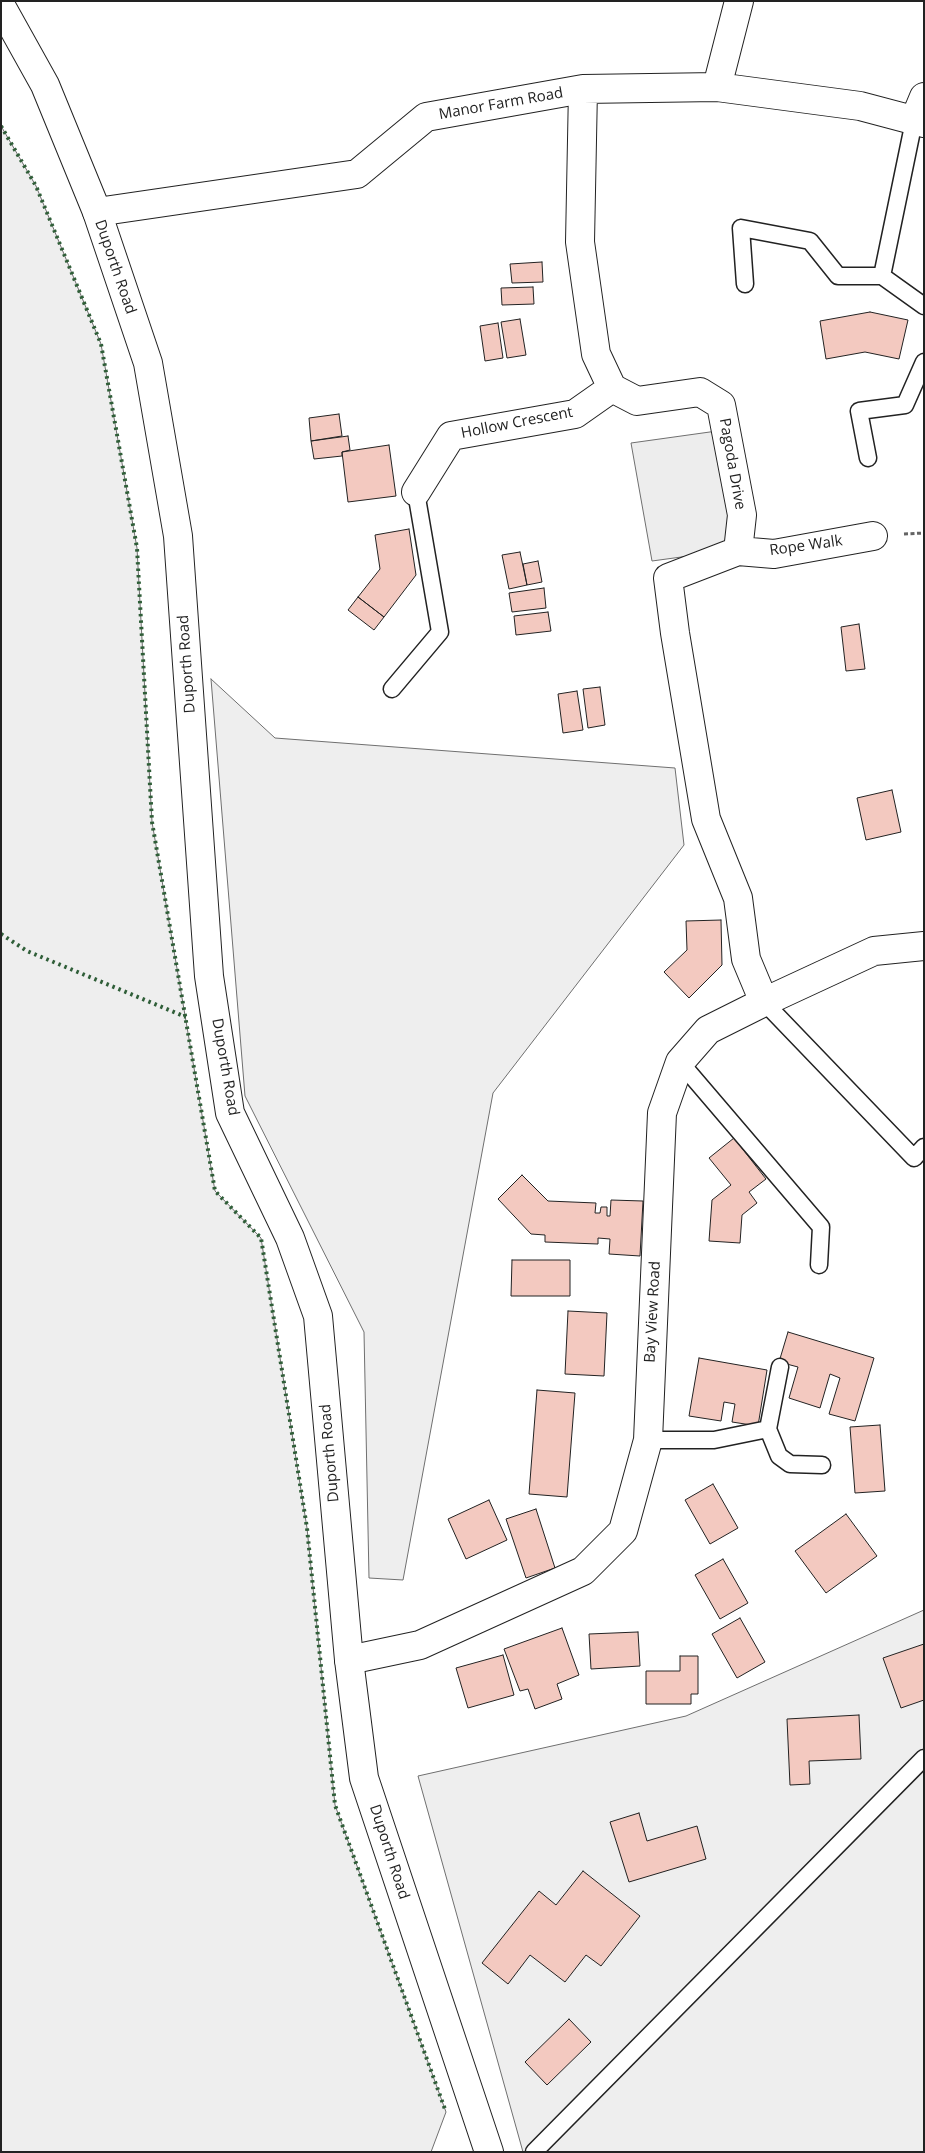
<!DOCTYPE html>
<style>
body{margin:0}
#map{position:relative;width:925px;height:2153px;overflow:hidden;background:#fff;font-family:"Open Sans",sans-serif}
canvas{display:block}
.frame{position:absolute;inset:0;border:2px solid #222;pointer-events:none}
</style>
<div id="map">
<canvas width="925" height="2153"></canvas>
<div class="frame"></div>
</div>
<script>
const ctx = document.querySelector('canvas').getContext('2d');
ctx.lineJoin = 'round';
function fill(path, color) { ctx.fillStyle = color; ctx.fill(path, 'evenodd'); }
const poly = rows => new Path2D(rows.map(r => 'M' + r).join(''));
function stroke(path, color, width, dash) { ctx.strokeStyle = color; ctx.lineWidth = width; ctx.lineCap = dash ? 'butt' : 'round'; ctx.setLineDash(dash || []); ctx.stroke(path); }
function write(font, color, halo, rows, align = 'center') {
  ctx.font = font + ' "Open Sans",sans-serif'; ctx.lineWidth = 4; ctx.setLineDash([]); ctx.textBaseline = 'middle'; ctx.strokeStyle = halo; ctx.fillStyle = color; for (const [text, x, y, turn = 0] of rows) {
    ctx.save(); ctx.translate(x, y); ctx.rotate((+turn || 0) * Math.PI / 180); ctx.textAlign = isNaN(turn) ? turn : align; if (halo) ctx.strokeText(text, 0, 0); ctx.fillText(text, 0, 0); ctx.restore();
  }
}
const green = poly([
 [1,126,36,186,101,344,137,548,152,822,215,1191,261,1238,307,1528,335,1805,446,2112,431,2152,1,2152,1,126],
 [211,679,275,738,675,768,684,845,493,1093,403,1580,369,1578,364,1332,245,1096,211,679],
 [924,1610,924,2152,523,2152,418,1776,686,1716,924,1610]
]);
fill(green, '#eee');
stroke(green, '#6f6f6f', 1);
const parking = poly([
 [717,431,734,530,718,552,652,561,631,443,717,431]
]);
fill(parking, '#ededed');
stroke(parking, '#6f6f6f', 1);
const building = poly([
 [542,262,543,282,512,283,510,264,542,262],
 [533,287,534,304,502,305,501,288,533,287],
 [870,312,908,320,899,359,865,352,826,359,820,321,870,312],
 [520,319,526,355,507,358,501,322,520,319],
 [498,323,503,358,485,361,480,326,498,323],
 [339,414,342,436,311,441,309,418,339,414],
 [348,436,350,450,342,452,342,456,314,459,311,441,348,436],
 [389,445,396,496,348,502,342,452,389,445],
 [409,529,416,575,384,617,358,597,380,569,375,535,409,529],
 [520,552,527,585,509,589,502,555,520,552],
 [538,561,542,582,527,585,523,564,538,561],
 [544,588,546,608,512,612,509,593,544,588],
 [358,597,384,617,374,630,348,610,358,597],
 [548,612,551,631,516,635,514,616,548,612],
 [859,624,865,669,846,671,841,627,859,624],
 [600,687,605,725,588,728,583,689,600,687],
 [577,691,583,730,563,733,558,694,577,691],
 [892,790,901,832,866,840,857,798,892,790],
 [721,920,722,965,689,998,664,972,687,950,686,921,721,920],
 [734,1138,766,1179,749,1192,757,1203,742,1215,740,1243,709,1241,712,1200,731,1185,709,1158,734,1138],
 [522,1175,548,1201,596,1203,595,1213,600,1213,601,1207,607,1207,607,1216,610,1216,611,1200,643,1201,640,1256,609,1254,610,1239,598,1238,598,1244,545,1242,545,1235,531,1234,498,1199,522,1175],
 [512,1260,570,1260,570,1296,511,1296,512,1260],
 [568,1311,607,1313,604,1376,565,1374,568,1311],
 [788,1332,874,1358,855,1421,829,1414,840,1378,830,1374,820,1408,789,1398,798,1367,779,1362,788,1332],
 [699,1358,767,1370,758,1426,732,1422,735,1404,724,1402,721,1421,689,1416,699,1358],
 [537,1390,575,1393,567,1497,529,1494,537,1390],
 [880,1425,885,1491,855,1493,850,1427,880,1425],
 [713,1484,738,1528,710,1544,685,1500,713,1484],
 [489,1500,507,1540,466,1559,448,1519,489,1500],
 [536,1509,555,1568,526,1578,506,1519,536,1509],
 [846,1514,877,1556,826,1593,795,1551,846,1514],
 [723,1559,748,1603,720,1619,695,1575,723,1559],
 [740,1618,765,1662,737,1678,712,1634,740,1618],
 [562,1628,579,1675,557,1684,562,1699,535,1709,528,1689,520,1691,504,1649,562,1628],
 [638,1632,640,1666,591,1669,589,1634,638,1632],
 [924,1644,924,1700,901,1708,883,1658,924,1644],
 [503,1655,514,1695,468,1708,456,1668,503,1655],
 [680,1656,698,1656,698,1694,691,1694,691,1704,646,1704,646,1671,680,1671,680,1656],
 [859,1715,861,1759,809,1761,810,1784,790,1785,787,1719,859,1715],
 [639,1813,647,1841,697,1826,706,1859,629,1882,610,1822,639,1813],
 [583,1871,640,1916,601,1966,586,1955,565,1982,530,1955,508,1984,482,1963,539,1891,556,1905,583,1871],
 [569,2019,591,2042,547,2085,525,2062,569,2019]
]);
fill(building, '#f3c9c0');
stroke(building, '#222', 1);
const lane = poly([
 [882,276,924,306],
 [745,284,741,228,810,241,838,276,882,276,914,121],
 [868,458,859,411,905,405,924,362],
 [392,689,440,632,416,492],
 [764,1002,914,1158,924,1147],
 [680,1062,821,1227,819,1265],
 [780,1367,768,1429,779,1456,790,1464,822,1465],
 [648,1440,714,1440,768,1429],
 [534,2152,924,1758]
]);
const street = poly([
 [717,87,739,1],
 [583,89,580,242,596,354,612,388,637,401,700,392,721,405,742,515,738,551,668,578,675,633,706,819,738,898,746,959,764,1002],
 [914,121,924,97],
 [97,212,357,174,426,117,583,89,717,87,860,106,924,123],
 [416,492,451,436,575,414,612,388],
 [738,551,774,554,873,536],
 [349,1660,420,1645,583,1571,623,1531,648,1440,662,1113,680,1062,708,1030,764,1002,874,951,924,946]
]);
const secondary = poly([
 [1,6,45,85,97,212,148,363,178,536,209,976,230,1113,290,1238,318,1316,349,1660,364,1778,489,2152]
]);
stroke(lane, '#222', 19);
stroke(street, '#222', 30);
stroke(secondary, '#222', 30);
stroke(poly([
 [904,534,924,533]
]), '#646464', 3, [4, 2.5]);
stroke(lane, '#fff', 16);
stroke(street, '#fff', 28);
stroke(secondary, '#fff', 28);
stroke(poly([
 [1,126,36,186,101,344,137,548,152,822,215,1191,261,1238,307,1528,335,1805,446,2112],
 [1,934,27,951,186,1017]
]), '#2f5e38', 4, [2.5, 4]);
write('15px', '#222', '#fff', [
 ["Manor Farm Road",501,104,-10],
 ["Duporth Road",115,267,71],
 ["Hollow Crescent",517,423,-11],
 ["Pagoda Drive",732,464,80],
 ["Rope Walk",806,546,-8],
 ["Duporth Road",187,664,-94],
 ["Duporth Road",225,1067,80],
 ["Bay View Road",653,1312,-87],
 ["Duporth Road",330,1453,-95],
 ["Duporth Road",389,1852,72]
]);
</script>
